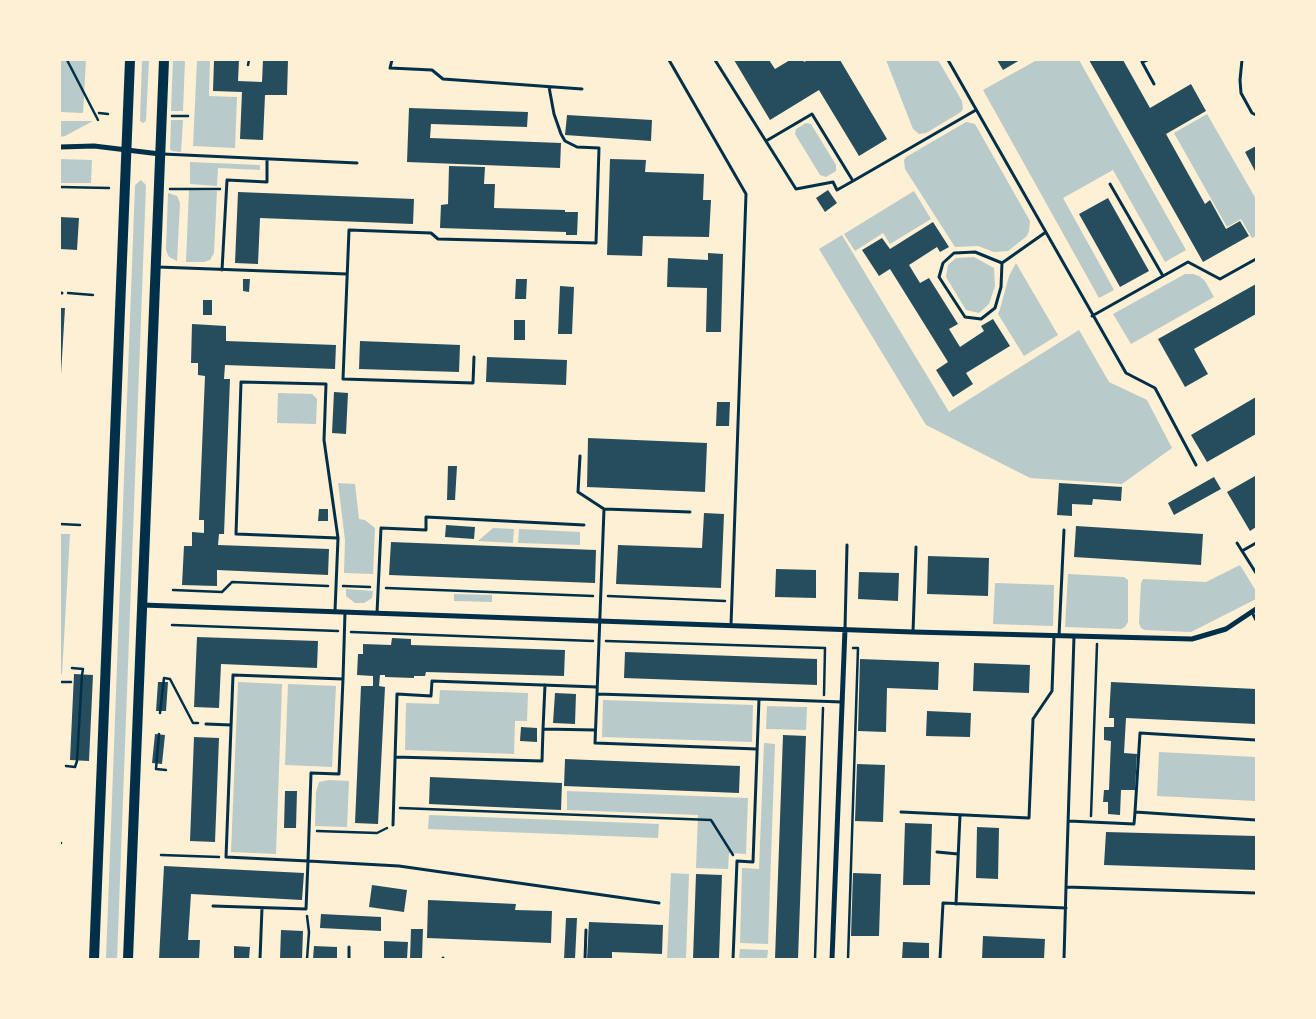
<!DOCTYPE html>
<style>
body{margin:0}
#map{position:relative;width:1316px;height:1019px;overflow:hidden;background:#fdf0d5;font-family:"Noto Sans",sans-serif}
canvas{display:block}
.frame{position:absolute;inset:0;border:61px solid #fdf0d5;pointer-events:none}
</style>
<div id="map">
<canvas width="1316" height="1019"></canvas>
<div class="frame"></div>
</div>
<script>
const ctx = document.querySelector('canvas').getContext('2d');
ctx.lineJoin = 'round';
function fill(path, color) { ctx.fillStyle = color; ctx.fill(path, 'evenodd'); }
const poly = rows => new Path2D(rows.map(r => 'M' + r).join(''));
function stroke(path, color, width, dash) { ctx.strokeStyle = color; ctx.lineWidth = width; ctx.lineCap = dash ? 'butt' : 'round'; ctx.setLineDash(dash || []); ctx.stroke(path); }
fill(poly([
 [60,60,86,60,83,113,60,112],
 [142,60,149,60,146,121,143,123,140,121],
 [173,60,185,60,183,111,171,111],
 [197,60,210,60,209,96,237,97,235,148,193,146],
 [886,60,938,60,962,101,963,109,961,112,926,133,919,134,913,129],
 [1037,60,1079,60,1186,250,1165,262,1113,170,1063,198,1114,290,1099,298,983,90],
 [1207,114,1256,199,1256,236,1252,238,1241,219,1227,227,1174,133],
 [171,120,183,120,181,152,172,151,170,149],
 [60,121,93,121,65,136,60,137],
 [966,122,975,124,1030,221,1029,231,1027,236,1008,251,994,252,978,246,955,247,905,169,904,160,906,157],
 [806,123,811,124,836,165,836,171,826,177,820,175,795,134,796,129],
 [60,159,92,160,91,183,60,183],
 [190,162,260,165,260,170,218,168,217,186,190,184],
 [141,180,146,185,117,959,106,959,135,185],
 [189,190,217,191,214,253,210,260,204,262,186,262],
 [914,191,931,219,890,244,883,233,855,251,844,234],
 [168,193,177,196,180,203,177,261,169,257,166,250],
 [842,235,949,412,1079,330,1109,382,1147,400,1172,448,1122,484,1030,478,926,425,819,249],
 [974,257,994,268,995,286,989,304,979,313,966,310,946,277,948,265,956,258],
 [1016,263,1058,335,1024,356,998,314,1000,309,1009,276],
 [1185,274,1193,274,1199,276,1205,281,1214,297,1131,344,1113,314],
 [278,393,312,394,317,399,316,424,277,423],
 [338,483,355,484,359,519,365,520,375,528,373,574,344,573,345,540],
 [493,528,514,529,513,543,478,541],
 [519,529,580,532,580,545,518,543],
 [60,534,70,534,62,674,60,674],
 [1240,565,1256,591,1256,599,1191,632,1145,630,1141,628,1139,623,1141,583,1143,579,1206,582],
 [1068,574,1124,577,1128,580,1128,622,1125,627,1121,629,1065,627],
 [995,583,1054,585,1053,626,993,624],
 [346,589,373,591,372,598,364,603,355,603,346,596],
 [454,594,492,595,492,602,454,601],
 [238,682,282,684,276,854,231,852],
 [288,684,336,686,332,767,285,765],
 [440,690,528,693,527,721,515,721,514,754,405,750,406,703,439,704],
 [603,700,753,705,752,742,602,737],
 [767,706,807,707,806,730,766,729],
 [764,743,775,744,768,944,740,943,742,868,759,869],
 [1159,752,1256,757,1256,801,1157,796],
 [329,780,349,781,347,827,315,826,316,792,319,782],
 [567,791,748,798,746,854,729,853,728,869,696,868,698,815,567,810],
 [429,815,659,824,658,838,428,829],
 [671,873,689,874,686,959,667,959],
 [740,949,768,950,767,959,739,959]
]), '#b9caca');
fill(poly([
 [214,60,239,60,238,81,262,82,263,60,288,60,287,95,265,95,263,140,240,139,242,92,213,91],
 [734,60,769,60,775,69,790,60,803,60,804,62,808,60,840,60,887,139,859,156,819,90,770,120],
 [997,60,1020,60,1003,70],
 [1089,60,1123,60,1150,108,1191,84,1206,111,1166,134,1205,204,1210,200,1226,229,1240,221,1249,236,1203,262],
 [409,108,528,112,527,127,431,124,430,138,561,143,560,168,407,162],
 [567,115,652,120,651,141,565,135],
 [1256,146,1256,173,1245,152],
 [610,159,646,160,645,172,704,174,703,200,711,200,709,237,643,236,642,256,607,255],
 [449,166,485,167,484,184,495,184,494,208,565,210,565,212,578,212,577,235,566,235,566,232,440,228,441,205,448,204],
 [828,190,837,203,825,212,816,198],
 [238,192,414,199,413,224,260,218,258,264,235,263],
 [1108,198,1149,271,1120,287,1079,214],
 [60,217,79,218,77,250,60,249],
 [933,222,949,247,940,252,937,247,909,265,920,283,929,278,958,324,949,329,960,347,984,331,981,326,993,319,1010,346,966,373,973,384,953,397,936,370,948,362,890,269,879,276,862,250,882,238,890,249],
 [708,253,723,254,721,332,706,332,707,288,667,287,668,258,708,260],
 [243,279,250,279,249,292,243,291],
 [516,279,527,279,526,299,515,299],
 [1256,284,1256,314,1194,349,1208,374,1185,387,1158,339],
 [560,286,574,287,572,334,558,334],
 [203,300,212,300,212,315,203,315],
 [60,308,65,308,61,374,60,374],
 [514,320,525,320,525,340,514,340],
 [192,324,226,326,226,341,336,345,335,369,225,365,224,379,230,379,224,534,219,534,218,545,329,549,328,575,217,570,217,586,182,585,184,546,192,546,192,532,204,533,204,520,199,520,205,376,198,375,198,363,191,363],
 [360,341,460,345,459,372,359,369],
 [487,357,567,360,566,385,486,382],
 [334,392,348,393,346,434,332,433],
 [1256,397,1256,434,1207,462,1191,435],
 [717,402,730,402,729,426,716,426],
 [588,438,707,443,705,492,587,487],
 [448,466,457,466,455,500,447,500],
 [1255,476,1256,527,1250,531,1227,492],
 [1214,477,1221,489,1174,515,1168,503],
 [1059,483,1122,487,1121,501,1093,499,1092,505,1072,504,1072,516,1057,515],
 [319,509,328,509,328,521,318,521],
 [704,513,724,514,721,588,616,584,618,545,702,548],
 [446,525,475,527,474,539,445,537],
 [1076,526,1203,534,1201,565,1074,557],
 [391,542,596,550,595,583,389,575],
 [928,556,989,558,988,596,927,594],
 [776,569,816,570,816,598,775,597],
 [859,572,899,573,898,601,858,599],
 [197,637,318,641,317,668,221,664,219,708,194,707],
 [392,638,411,639,411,645,565,650,564,676,426,672,425,676,414,676,414,678,385,677,385,675,380,675,379,686,385,687,378,824,355,823,361,686,373,686,373,676,357,675,358,654,363,654,363,644,391,645],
 [625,652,817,659,817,685,624,678],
 [860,659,939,662,938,690,887,688,886,732,858,731],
 [974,663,1030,665,1029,693,973,691],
 [74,674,93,675,89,761,70,760],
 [158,682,168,682,166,711,156,711],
 [1111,682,1256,689,1256,724,1126,718,1124,753,1137,754,1135,790,1121,790,1120,815,1108,814,1108,802,1103,802,1104,790,1109,790,1111,741,1104,740,1104,727,1114,727,1114,718,1109,718],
 [555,693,576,694,575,724,553,723],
 [927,711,971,713,970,737,926,736],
 [521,727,537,728,537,742,520,741],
 [155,734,165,735,162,764,152,763],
 [783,735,806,736,798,959,775,959],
 [194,737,219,738,215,842,190,841],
 [565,759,740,766,739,793,564,786],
 [857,764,885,765,883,822,855,821],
 [430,777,562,783,561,810,429,804],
 [285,791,297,791,296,828,284,828],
 [905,823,932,824,930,885,903,885],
 [977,827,999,828,998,879,976,878],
 [1106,832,1256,836,1256,870,1104,865],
 [164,866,304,873,302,900,191,894,188,940,200,940,199,959,159,959],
 [853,873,881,874,879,936,851,936],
 [696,874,722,875,719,959,693,959],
 [372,885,407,890,404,912,369,907],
 [428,900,516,904,515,910,552,911,551,943,427,938],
 [321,914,381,917,381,931,320,928],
 [566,918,577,918,575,959,564,959],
 [589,922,663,925,662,954,612,952,612,959,587,959],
 [411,929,423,929,422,959,410,959],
 [281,930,303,931,302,959,280,959],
 [983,936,1045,939,1044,959,982,959],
 [384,941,408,942,407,959,384,959],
 [903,942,929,943,929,959,902,959],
 [234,946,250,947,249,959,234,959],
 [314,946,337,947,337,959,313,959]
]), '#264d5e');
stroke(poly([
 [67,60,98,120],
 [248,65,249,60],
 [99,113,108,114],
 [172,116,188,116],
 [60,187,109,188],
 [170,189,220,189],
 [68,293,93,295],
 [60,524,80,525],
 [343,586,370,587],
 [386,588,593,596],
 [173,590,222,592,232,582,328,586],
 [608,596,725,601],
 [172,625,338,631],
 [351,632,593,641],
 [606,641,825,648,824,695],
 [60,682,71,682],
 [160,713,164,678,170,679,193,723,198,723],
 [159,734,156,769,166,770],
 [66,766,75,767,77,761,82,675,83,669,72,668],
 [400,808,711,820,733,855],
 [1091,816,1097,644],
 [317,831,377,833,387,828],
 [60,843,61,843],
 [161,855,219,857],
 [307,916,309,932,307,959],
 [815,959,823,708],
 [848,959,858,648,853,648]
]), '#003049', 2.5);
stroke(poly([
 [392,60,390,68,432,70,443,79,582,89],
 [669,60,746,194,731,625],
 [715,60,796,189,833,182,837,190,853,181,812,114,766,141],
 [948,60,1126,373,1155,388,1196,465],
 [1147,60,1142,62,1154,84],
 [1242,60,1240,80,1241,93,1252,113,1256,115],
 [163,154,357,163],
 [853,181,976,110],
 [1110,184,1163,276],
 [1002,263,1001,287,995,308,981,319,965,317,939,277,943,263,954,253,975,252,1002,263,1046,232],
 [158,267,347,274],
 [222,270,227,180,267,182,267,159],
 [60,293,62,293],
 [1092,316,1188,262,1220,279,1256,259],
 [474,357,473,383,343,379,349,230,431,233,438,239,596,243,599,148,577,147,565,141,561,134,554,114,549,87],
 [580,456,578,492,604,509],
 [1237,543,1256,573],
 [1242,551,1256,543],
 [335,611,338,538,324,440,326,384,241,382,236,534,338,538],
 [1252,612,1256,620],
 [377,613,381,528,426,530,426,517,584,525],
 [845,629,847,545],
 [913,632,916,547],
 [1059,636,1064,530],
 [1074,636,1066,887,1256,893],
 [343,679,339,774,311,773,308,861,226,857,233,675,343,679,345,612],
 [597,694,604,509,690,512],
 [206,724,231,725],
 [543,729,545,685],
 [1256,740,1140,733,1135,812,1256,820],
 [757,749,595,743,597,694,759,699],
 [395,757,542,761,543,729,595,730],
 [901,812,1029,818,1033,719,1052,691,1054,636],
 [1069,821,1134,824,1135,812],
 [393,825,397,694,431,696,432,681,597,687],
 [937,852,958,854],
 [956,904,960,815],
 [213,906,306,909,308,861,399,866,659,903],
 [260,959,262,908],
 [349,959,349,947],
 [443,959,443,958],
 [585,959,586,930],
 [733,959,737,861,753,862,759,699,842,702],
 [940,959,943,903,1066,908],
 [1064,959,1066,887]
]), '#003049', 3);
stroke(poly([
 [60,147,94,146,160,154],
 [142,605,913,632,1192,639,1226,629,1256,609],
 [832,959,845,629]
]), '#003049', 5);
stroke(poly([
 [94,959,130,60],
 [128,959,164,60]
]), '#003049', 10);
</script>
